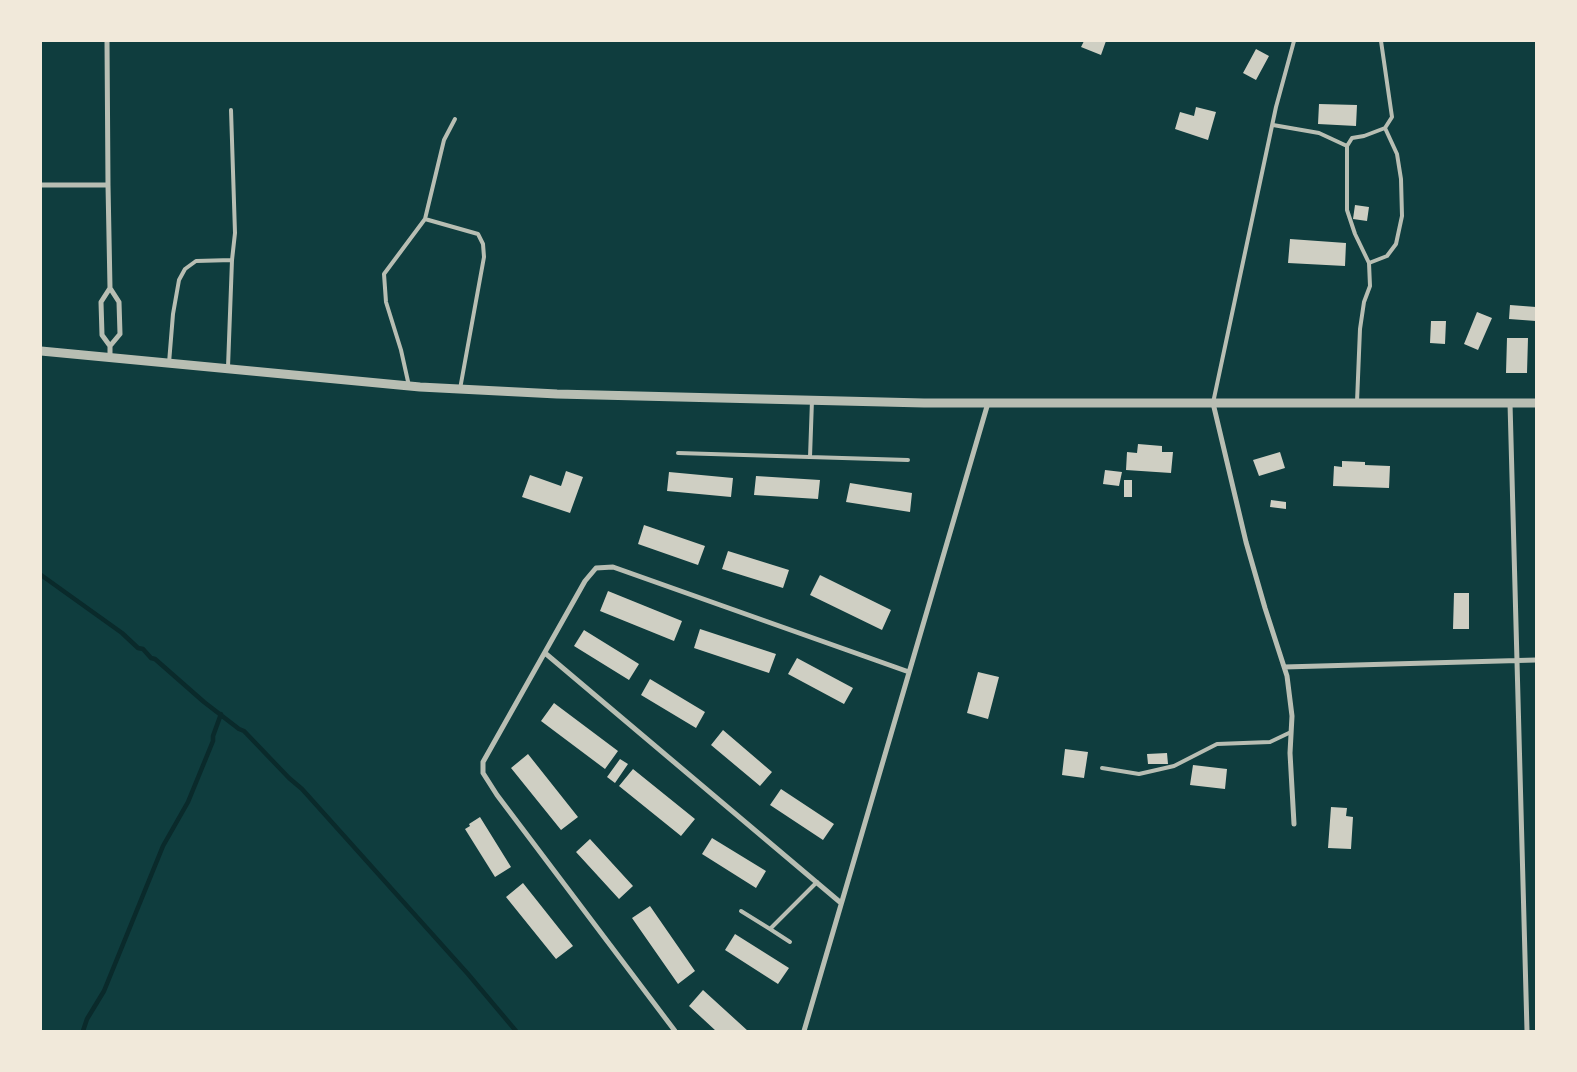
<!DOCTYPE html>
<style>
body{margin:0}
#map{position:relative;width:1577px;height:1072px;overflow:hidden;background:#0f3d3e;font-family:"Asap Condensed",sans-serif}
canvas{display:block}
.frame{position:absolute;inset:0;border:42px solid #f1e9da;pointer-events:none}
</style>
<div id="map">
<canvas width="1577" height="1072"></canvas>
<div class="frame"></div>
</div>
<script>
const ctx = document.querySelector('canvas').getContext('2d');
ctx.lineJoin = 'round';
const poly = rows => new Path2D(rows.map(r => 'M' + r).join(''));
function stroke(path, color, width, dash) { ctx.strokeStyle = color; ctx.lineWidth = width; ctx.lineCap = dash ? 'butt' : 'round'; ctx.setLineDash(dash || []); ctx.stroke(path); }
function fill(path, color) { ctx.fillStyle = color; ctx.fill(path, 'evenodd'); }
stroke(poly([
 [41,575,122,633,138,648,143,649,151,658,155,659,204,702,239,729,244,731,289,778,302,789,468,974,516,1031],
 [83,1031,87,1019,104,991,163,846,188,802,213,741,213,736,221,714]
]), '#0a2a2b', 4.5);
fill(poly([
 [1084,41,1106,41,1101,55,1081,47],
 [1256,49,1269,56,1256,80,1243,73],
 [1319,104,1357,105,1356,126,1318,124],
 [1196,107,1216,112,1208,140,1175,129,1180,112,1194,116],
 [1355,205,1369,207,1367,221,1353,219],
 [1290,239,1346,243,1345,266,1288,263],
 [1510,305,1536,307,1536,321,1509,319],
 [1477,312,1492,318,1478,350,1464,344],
 [1431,321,1446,321,1445,344,1430,343],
 [1507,338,1528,338,1527,373,1506,373],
 [1138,444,1162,446,1162,452,1173,452,1171,473,1126,470,1127,452,1137,453],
 [1280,452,1285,468,1259,476,1253,460],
 [1342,461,1365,462,1365,465,1390,466,1389,488,1333,486,1334,466,1342,467],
 [1105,470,1122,472,1119,486,1103,484],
 [566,471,583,477,570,513,522,497,530,475,561,486],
 [669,472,733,478,731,497,667,491],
 [756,476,820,480,818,499,754,495],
 [1124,480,1132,480,1132,497,1124,497],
 [850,483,912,493,910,512,846,502],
 [1271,500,1286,502,1286,509,1270,507],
 [644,525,705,546,698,565,638,544],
 [728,551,789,570,783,588,722,569],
 [820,575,891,610,882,630,810,595],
 [608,591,682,621,674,641,600,611],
 [1454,593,1469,593,1469,629,1453,629],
 [700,629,776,654,769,673,694,648],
 [584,630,639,664,629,680,574,646],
 [797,658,853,688,844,704,788,674],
 [978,672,999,677,988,719,967,713],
 [650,679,705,712,696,728,641,695],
 [554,703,618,751,605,769,541,721],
 [723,730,772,772,760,786,711,745],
 [1065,749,1088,752,1084,778,1062,775],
 [1167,753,1168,764,1148,764,1147,754],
 [528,754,578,817,561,830,511,768],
 [620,759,628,764,615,783,607,777],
 [1193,765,1227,769,1225,789,1190,785],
 [633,769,695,819,681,836,619,786],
 [781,789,834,824,823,840,770,805],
 [1331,807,1347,808,1346,816,1353,817,1351,849,1328,848],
 [480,817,511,867,495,877,465,829,470,826,469,824],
 [712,838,766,871,756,888,702,854],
 [590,839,633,886,619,899,576,852],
 [523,883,573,946,556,959,506,897],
 [650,906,695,971,678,984,632,918],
 [735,934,789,968,778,984,725,950],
 [703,990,748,1031,716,1031,689,1006]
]), '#cfcfc3');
stroke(poly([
 [1273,125,1319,133,1347,146],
 [425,219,478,234,483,244,484,257,460,389],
 [1369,263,1387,256,1396,244,1402,216,1401,179,1397,154,1385,128],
 [169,363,173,314,179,280,185,269,196,261,232,260],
 [228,367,232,260,235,233,231,110],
 [409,386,401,350,386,302,384,274,425,219,444,140,455,119],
 [1357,402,1360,329,1364,302,1370,286,1369,263,1355,234,1347,210,1347,146,1352,138,1364,136,1385,128,1392,117,1381,41],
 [1213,403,1276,107,1294,41],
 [678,453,908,460],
 [810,457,812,400],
 [1102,768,1139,774,1174,766,1217,744,1270,742,1291,732],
 [741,911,770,929],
 [790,942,770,929,817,882]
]), '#b8beb3', 4);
stroke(poly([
 [107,41,108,185,110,288,119,302,120,334,110,346,110,358],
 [41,185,108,185],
 [110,346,102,335,101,302,110,288],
 [1213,403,1246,542,1265,608,1287,676,1292,716,1290,753,1294,824],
 [1510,403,1527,1031],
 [545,653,841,903],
 [1284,667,1536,660],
 [675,1031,497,795,483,773,483,762,585,581,596,568,613,567,909,672],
 [804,1031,988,403]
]), '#b8beb3', 5);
stroke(poly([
 [41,351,420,387,557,394,924,403,1536,403]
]), '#b8beb3', 9);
</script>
